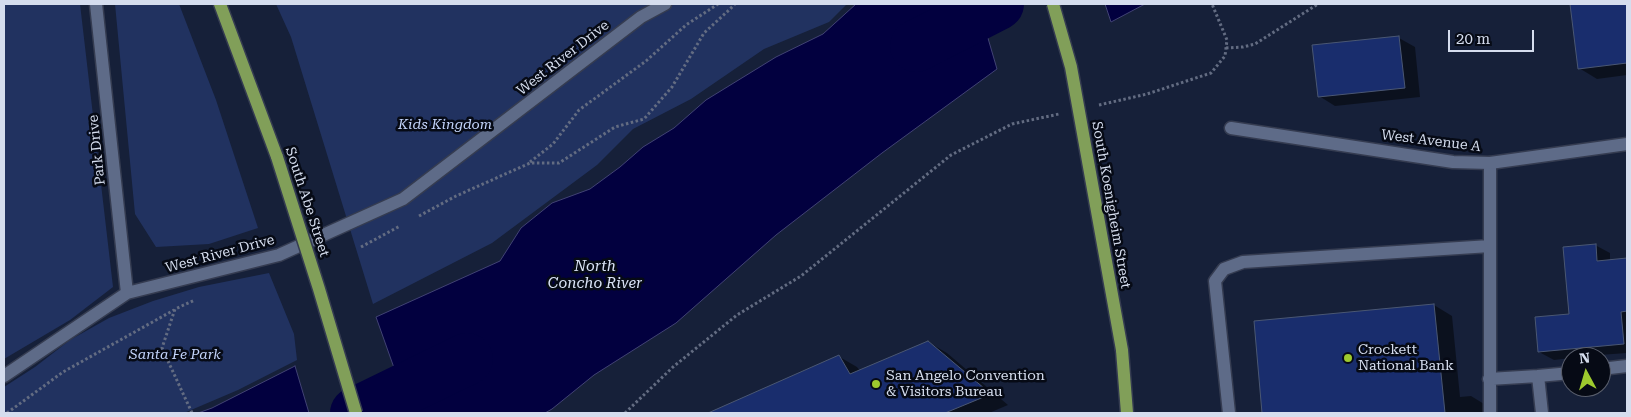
<!DOCTYPE html>
<style>
body{margin:0}
#map{position:relative;width:1631px;height:417px;overflow:hidden;background:#162039;font-family:"Roboto Serif",serif}
canvas{display:block}
.frame{position:absolute;inset:0;border:5px solid #d5ddee;pointer-events:none}
.north{position:absolute;left:1561px;top:347px;width:50px;height:50px;box-sizing:border-box;background:#060a15;border:1px solid #595e6c;border-radius:50%;rotate:354deg;font-size:14px;font-weight:700;line-height:20px;text-align:center;color:#d5ddee}
.north::after{content:'';display:block;margin:auto;width:18px;height:22px;background:#9eca2e;clip-path:polygon(50% 0,100% 100%,50% 72%,0 100%)}
.scale{position:absolute;left:1448px;top:30px;width:86px;height:22px;box-sizing:border-box;border:2px solid #d5ddee;border-top:0;padding-left:6px;font-size:15px;line-height:18px;white-space:nowrap;color:#d5ddee;-webkit-text-stroke:4px #060a15;paint-order:stroke}
</style>
<div id="map">
<canvas width="1631" height="417"></canvas>
<div class="frame"></div>
<div class="north">N</div>
<div class="scale">20 m</div>
</div>
<script>
const ctx = document.querySelector('canvas').getContext('2d');
ctx.lineJoin = 'round';
function fill(path, color) { ctx.fillStyle = color; ctx.fill(path, 'evenodd'); }
const poly = rows => new Path2D(rows.map(r => 'M' + r).join(''));
function stroke(path, color, width, dash) { ctx.strokeStyle = color; ctx.lineWidth = width; ctx.lineCap = dash ? 'butt' : 'round'; ctx.setLineDash(dash || []); ctx.stroke(path); }
function write(font, color, halo, rows, align = 'center') {
  ctx.font = font + ' "Roboto Serif",serif'; ctx.lineWidth = 5; ctx.setLineDash([]); ctx.textBaseline = 'middle'; ctx.strokeStyle = halo; ctx.fillStyle = color; for (const [text, x, y, turn = 0] of rows) {
    ctx.save(); ctx.translate(x, y); ctx.rotate((+turn || 0) * Math.PI / 180); ctx.textAlign = isNaN(turn) ? turn : align; if (halo) ctx.strokeText(text, 0, 0); ctx.fillText(text, 0, 0); ctx.restore();
  }
}
fill(poly([
 [4,4,80,4,113,287,70,320,4,359],
 [115,4,179,4,216,100,258,228,209,244,156,247,135,214],
 [276,4,847,4,829,22,764,49,691,99,633,129,597,165,492,243,373,304,291,37],
 [269,273,294,334,297,360,238,390,184,413,4,413,4,387,35,367,70,340,109,318,153,301,199,287]
]), '#213260');
const water = poly([
 [856,4,978,4,997,69,882,153,776,235,676,323,594,375,552,409,545,413,410,413,376,317,500,261,521,228,552,203,590,189,620,167,643,147,674,128,706,100,776,57,823,34,856,4],
 [1105,4,1145,4,1111,22,1105,4],
 [295,366,309,413,198,413,212,408,295,366]
]);
fill(water, '#02003f');
stroke(water, '#414274', 1);
fill(poly([
 [1572,4,1627,4,1627,75,1597,79,1579,68],
 [1399,38,1415,47,1420,97,1335,106,1319,96],
 [1595,245,1610,253,1610,261,1627,259,1627,353,1571,357,1571,358,1554,360,1539,352,1570,315],
 [1434,305,1452,316,1460,397,1471,396,1489,407,1490,413,1264,413,1255,322],
 [928,342,947,353,1008,405,989,413,711,413,838,356,857,367,860,371]
]), '#0007');
stroke(poly([
 [916,46,998,4],
 [356,413,467,359]
]), '#02003f', 52);
const building = poly([
 [1570,4,1627,4,1627,63,1578,69,1570,4],
 [1399,36,1405,88,1318,97,1312,45,1399,36],
 [1596,244,1597,261,1627,258,1627,311,1621,312,1624,344,1538,352,1535,317,1569,314,1563,247,1596,244],
 [1434,304,1445,413,1262,413,1254,321,1434,304],
 [928,341,991,394,945,413,708,413,839,355,850,374,928,341]
]);
fill(building, '#192d6d');
stroke(building, '#4a5773', 1);
const service = poly([
 [1601,369,1627,366],
 [1538,376,1571,373],
 [1489,379,1538,376,1542,413],
 [1229,413,1215,281,1224,269,1243,262,1490,246],
 [1490,413,1490,163]
]);
const minor = poly([
 [96,4,127,293],
 [1231,128,1453,162,1490,163,1627,144],
 [4,376,127,293,279,255,403,199,641,17,665,4]
]);
const primary = poly([
 [220,4,277,157],
 [1122,350,1127,413]
]);
stroke(service, '#353c51', 15);
stroke(minor, '#353c51', 15);
stroke(primary, '#353c51', 15);
stroke(poly([
 [1226,48,1243,47,1255,44,1318,4],
 [1099,105,1147,94,1211,73,1225,56,1227,40,1212,4],
 [530,162,553,144,579,110,646,61,686,25,718,4],
 [419,216,456,196,530,163,559,163,615,127,644,119,672,87,704,33,729,10,735,4],
 [361,247,400,226],
 [7,413,63,372,174,310],
 [192,413,162,348,175,309,195,300],
 [625,413,673,367,737,315,801,276,951,155,1012,124,1059,114]
]), '#636c82', 3, [2.5, 2.5]);
stroke(service, '#5e6b88', 12);
stroke(minor, '#5e6b88', 12);
stroke(primary, '#819f59', 12);
const primaryBridge = poly([
 [1053,4,1071,67,1122,350],
 [277,157,319,289,356,413]
]);
stroke(primaryBridge, '#353c51', 15, []);
stroke(primaryBridge, '#819f59', 12);
for (const [x, y, r, color] of [
 [1348,358,5,"#9eca2e"],
 [876,384,5,"#9eca2e"]
]) { const dot = new Path2D(); dot.arc(x, y, r, 0, 2 * Math.PI); ctx.fillStyle = color; ctx.fill(dot); stroke(dot, '#060a15', 2); }
write('14px', '#d5ddee', '#060a15', [
 ["West River Drive",563,58,-38],
 ["West Avenue A",1431,141,7],
 ["Park Drive",97,150,-96],
 ["South Abe Street",307,202,72],
 ["South Koenigheim Street",1111,205,80],
 ["West River Drive",220,254,-15]
]);
write('italic 14px', '#c3d4fb', '#060a15', [
 ["Kids Kingdom",445,125],
 ["Santa Fe Park",175,355]
]);
write('14px', '#d5ddee', '#060a15', [
 ["Crockett",1358,350],
 ["National Bank",1358,366],
 ["San Angelo Convention",886,376],
 ["& Visitors Bureau",886,392]
], 'left');
write('italic 15px', '#dae3f7', '#060a15', [
 ["North",595,267],
 ["Concho River",595,284]
]);
</script>
